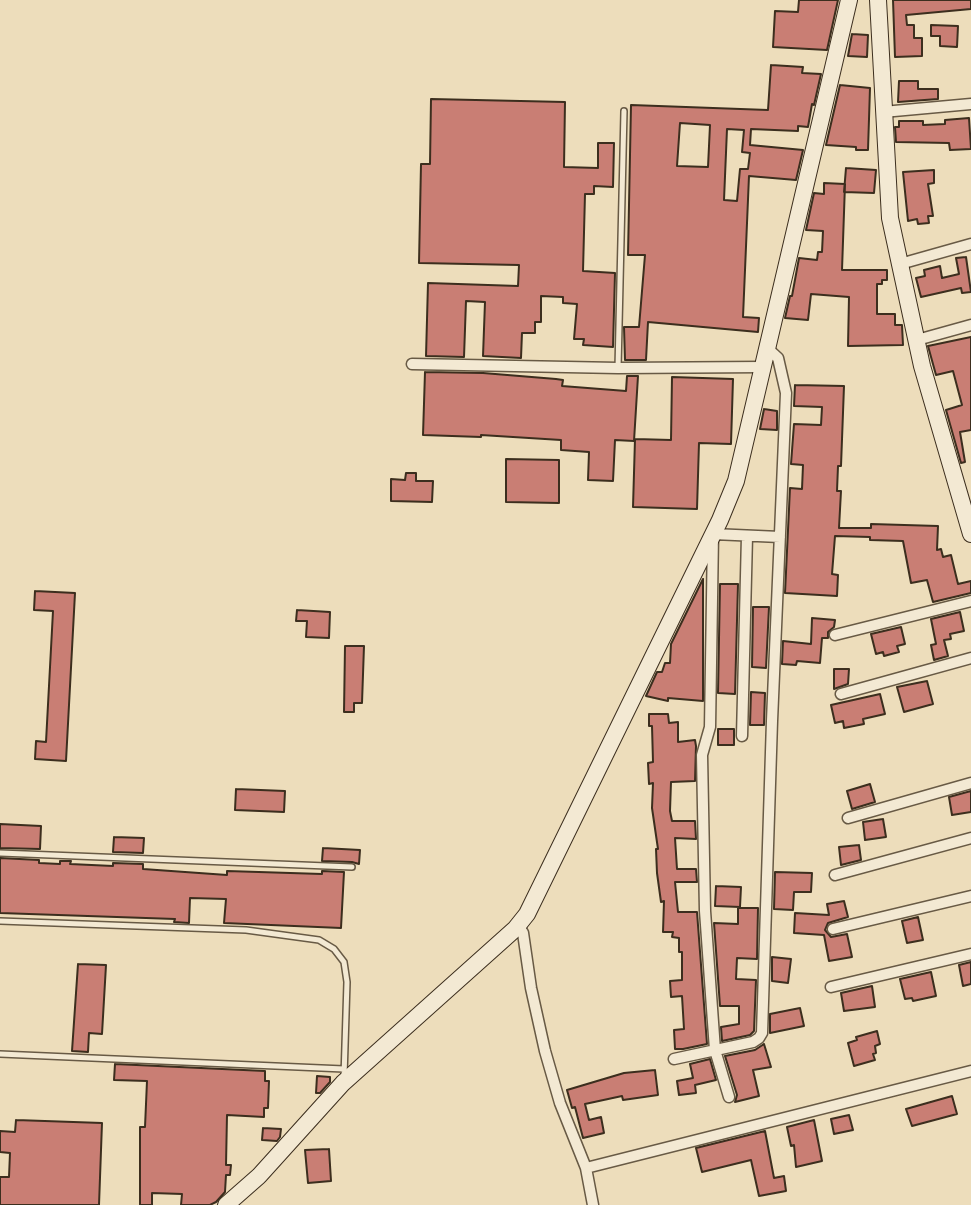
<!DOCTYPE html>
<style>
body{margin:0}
canvas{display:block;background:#edddbb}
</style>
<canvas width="971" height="1205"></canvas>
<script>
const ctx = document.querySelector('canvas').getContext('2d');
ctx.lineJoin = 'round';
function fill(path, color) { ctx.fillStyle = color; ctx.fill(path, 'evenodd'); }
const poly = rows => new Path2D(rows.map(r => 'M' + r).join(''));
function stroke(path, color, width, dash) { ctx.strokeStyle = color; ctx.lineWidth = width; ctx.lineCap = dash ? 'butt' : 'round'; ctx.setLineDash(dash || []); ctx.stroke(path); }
const building = poly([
 [799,0,838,0,827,50,773,47,775,11,798,12,799,0],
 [893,0,971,0,971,9,906,15,907,25,914,25,914,38,922,38,922,56,895,57,893,0],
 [931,25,958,26,957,47,940,46,940,36,931,36,931,25],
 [852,34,868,35,867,57,848,56,852,34],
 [771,65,803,67,802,73,821,74,814,105,812,104,808,127,798,126,798,131,751,129,750,145,803,150,796,180,749,176,743,317,759,318,758,332,648,322,646,360,625,360,624,327,639,327,645,255,628,255,631,105,768,110,771,65],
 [680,123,710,125,708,167,677,166,680,123],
 [727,129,744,130,742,152,750,153,748,169,740,169,737,201,724,200,727,129],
 [899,81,918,81,918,89,938,89,938,99,898,102,899,81],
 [840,85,870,88,868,150,856,150,856,147,826,145,840,85],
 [431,99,565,102,564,167,598,168,598,143,614,143,613,187,594,186,594,194,585,194,583,271,615,273,613,347,583,345,584,339,574,339,577,304,563,303,563,297,541,296,541,322,535,322,535,333,522,333,521,358,483,356,485,302,466,301,464,357,426,356,428,283,518,286,519,265,419,263,421,164,430,164,431,99],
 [969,118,971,149,950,150,949,143,896,142,895,127,899,127,899,121,923,121,923,125,945,124,945,120,969,118],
 [846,168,876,170,874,193,844,192,846,168],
 [934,170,934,183,928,184,933,216,928,216,929,223,918,224,917,219,908,221,903,172,934,170],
 [824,183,845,184,842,270,887,270,887,280,882,280,882,284,877,284,877,314,895,314,895,325,902,325,903,345,848,346,849,297,811,294,808,320,785,318,790,296,792,296,799,258,817,260,818,252,822,252,823,231,806,230,814,193,824,194,824,183],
 [966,257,971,292,962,293,961,288,921,297,916,278,925,276,924,270,940,266,942,278,959,274,956,258,966,257],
 [971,337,971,430,960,432,965,462,961,463,946,410,962,405,953,371,936,375,928,346,971,337],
 [425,372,483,373,556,379,563,380,562,386,626,391,627,376,638,376,634,441,615,440,613,481,588,480,589,452,561,450,561,440,481,435,481,437,423,435,425,372],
 [672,377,733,379,731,444,699,443,697,509,633,507,635,439,671,440,672,377],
 [795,385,844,386,841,466,838,466,837,491,841,491,839,528,871,528,871,524,938,526,937,550,941,549,943,557,951,555,958,584,971,581,971,593,933,602,927,580,911,583,903,541,870,540,870,537,835,536,832,574,838,575,837,596,785,593,790,488,802,489,803,465,791,464,794,424,821,425,822,407,794,406,795,385],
 [764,409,777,411,777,430,760,429,764,409],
 [506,459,559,460,559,503,506,502,506,459],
 [406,473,416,473,416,481,433,481,432,502,391,501,391,479,405,480,406,473],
 [703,579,703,701,668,698,668,701,646,696,657,672,662,672,665,663,670,663,671,644,703,579],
 [720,584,738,584,735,694,718,693,720,584],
 [35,591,75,593,66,761,35,759,36,741,46,742,53,611,34,610,35,591],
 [753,607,769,607,766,668,752,667,753,607],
 [297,610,330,612,329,638,306,637,307,621,296,621,297,610],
 [960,612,964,631,950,634,951,639,944,640,948,656,934,660,931,645,936,644,931,619,960,612],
 [812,618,835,620,834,627,828,632,828,638,822,638,820,663,797,661,796,665,782,664,783,641,811,644,812,618],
 [901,627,905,644,897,646,899,652,884,656,883,652,876,654,871,634,901,627],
 [345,646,364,646,362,703,354,703,354,712,344,712,345,646],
 [834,669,849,669,848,684,834,689,834,669],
 [927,681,933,704,904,712,897,687,927,681],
 [751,692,765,693,764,725,750,725,751,692],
 [880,694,885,714,863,719,864,724,844,728,843,721,835,723,831,705,880,694],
 [649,714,668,714,669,723,678,722,678,742,695,740,696,746,695,781,671,782,670,811,672,821,695,821,696,839,675,838,677,869,696,869,697,882,675,882,678,912,697,912,707,1044,683,1049,675,1049,674,1030,684,1029,682,996,671,997,670,981,682,980,682,952,679,952,679,938,672,937,673,932,663,932,664,901,661,902,657,873,656,849,658,849,652,808,653,783,649,784,648,763,653,762,652,726,649,726,649,714],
 [718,729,734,729,734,745,718,745,718,729],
 [870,784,875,802,852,809,847,791,870,784],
 [236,789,285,791,284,812,235,810,236,789],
 [971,791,971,812,952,815,949,797,971,791],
 [883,819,886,837,865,840,863,822,883,819],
 [0,824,41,826,40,849,0,848,0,824],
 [114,837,144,838,143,853,113,852,114,837],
 [859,845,861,860,841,865,839,847,859,845],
 [323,848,360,850,359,864,352,862,322,861,323,848],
 [0,858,39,860,39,863,60,864,60,861,71,861,70,864,113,866,113,863,143,864,143,869,227,875,227,871,322,874,322,871,344,872,341,928,224,923,226,899,190,898,189,923,174,922,175,919,0,913,0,858],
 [775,872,812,873,811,892,794,892,793,910,774,909,775,872],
 [716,886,741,887,740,907,715,906,716,886],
 [844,901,848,917,828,923,825,930,831,937,847,934,852,957,829,961,824,935,794,933,795,913,829,915,827,904,844,901],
 [738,908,758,908,757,959,737,958,736,979,756,980,754,1031,750,1035,722,1041,721,1027,739,1024,739,1006,720,1006,714,923,738,924,738,908],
 [918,917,923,940,907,943,902,921,918,917],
 [772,957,791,959,788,983,772,981,772,957],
 [971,962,971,984,963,986,959,965,971,962],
 [78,964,106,965,102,1034,89,1033,88,1052,72,1051,78,964],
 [931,972,936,996,913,1001,912,998,905,999,900,979,931,972],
 [872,986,875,1007,844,1011,841,993,872,986],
 [800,1008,804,1026,770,1033,770,1014,800,1008],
 [877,1031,880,1044,875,1046,876,1053,873,1054,875,1060,854,1066,848,1043,857,1040,856,1037,877,1031],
 [764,1044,771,1067,753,1070,759,1096,735,1102,737,1095,725,1056,755,1050,764,1044],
 [710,1059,716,1080,695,1085,696,1093,679,1095,677,1081,693,1078,690,1064,710,1059],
 [115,1064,265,1071,265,1081,269,1081,268,1108,264,1108,264,1117,227,1115,226,1165,231,1165,230,1175,226,1175,225,1192,216,1202,210,1205,181,1205,182,1194,152,1193,152,1205,140,1205,140,1127,145,1127,147,1081,114,1080,115,1064],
 [655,1070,658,1095,623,1100,622,1096,585,1104,589,1120,601,1117,604,1133,583,1138,575,1107,572,1108,567,1090,624,1073,655,1070],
 [317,1076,330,1077,330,1082,320,1093,316,1093,317,1076],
 [952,1096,957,1114,912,1126,906,1109,952,1096],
 [849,1115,853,1130,834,1134,831,1119,849,1115],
 [16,1120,102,1123,99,1205,0,1205,0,1177,9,1177,10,1153,0,1152,0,1131,15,1132,16,1120],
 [814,1120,822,1161,796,1167,794,1145,791,1146,787,1127,814,1120],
 [263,1128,281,1129,280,1137,277,1141,262,1140,263,1128],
 [765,1131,774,1178,784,1176,786,1191,759,1196,751,1160,702,1172,696,1148,765,1131],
 [329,1149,331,1181,308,1183,305,1150,329,1149]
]);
fill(building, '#c97e74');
stroke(building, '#3c2e1e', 2);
const lane = poly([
 [618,368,624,111],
 [0,853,352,867],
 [0,921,246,930,319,940,334,949,344,962,347,982,344,1077],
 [0,1054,344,1069]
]);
const street = poly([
 [883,112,971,104],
 [900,264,971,244],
 [917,340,971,325],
 [412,364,618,368,763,367],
 [835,635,971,601],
 [841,694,971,658],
 [742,736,747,536],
 [848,818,971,783],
 [835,875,971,838],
 [519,926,523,933,531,988,545,1051,560,1103,586,1168,593,1205],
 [833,929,971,896],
 [831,987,971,954],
 [674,1059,753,1042,759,1038,762,1033,772,721,786,393,778,358,767,348],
 [729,1097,715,1050,705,911,702,755,710,727,713,534,780,537],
 [586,1168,971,1071]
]);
const secondary = poly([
 [878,0,890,218,922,366,971,534],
 [226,1205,259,1176,343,1083,515,929,527,914,720,520,736,481,849,0]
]);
stroke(lane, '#685a45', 8);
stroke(street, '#685a45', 13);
stroke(secondary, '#3c2e1e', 18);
stroke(lane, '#f3e9d3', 5);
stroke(street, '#f3e9d3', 10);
stroke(secondary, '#f3e9d3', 16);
</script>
